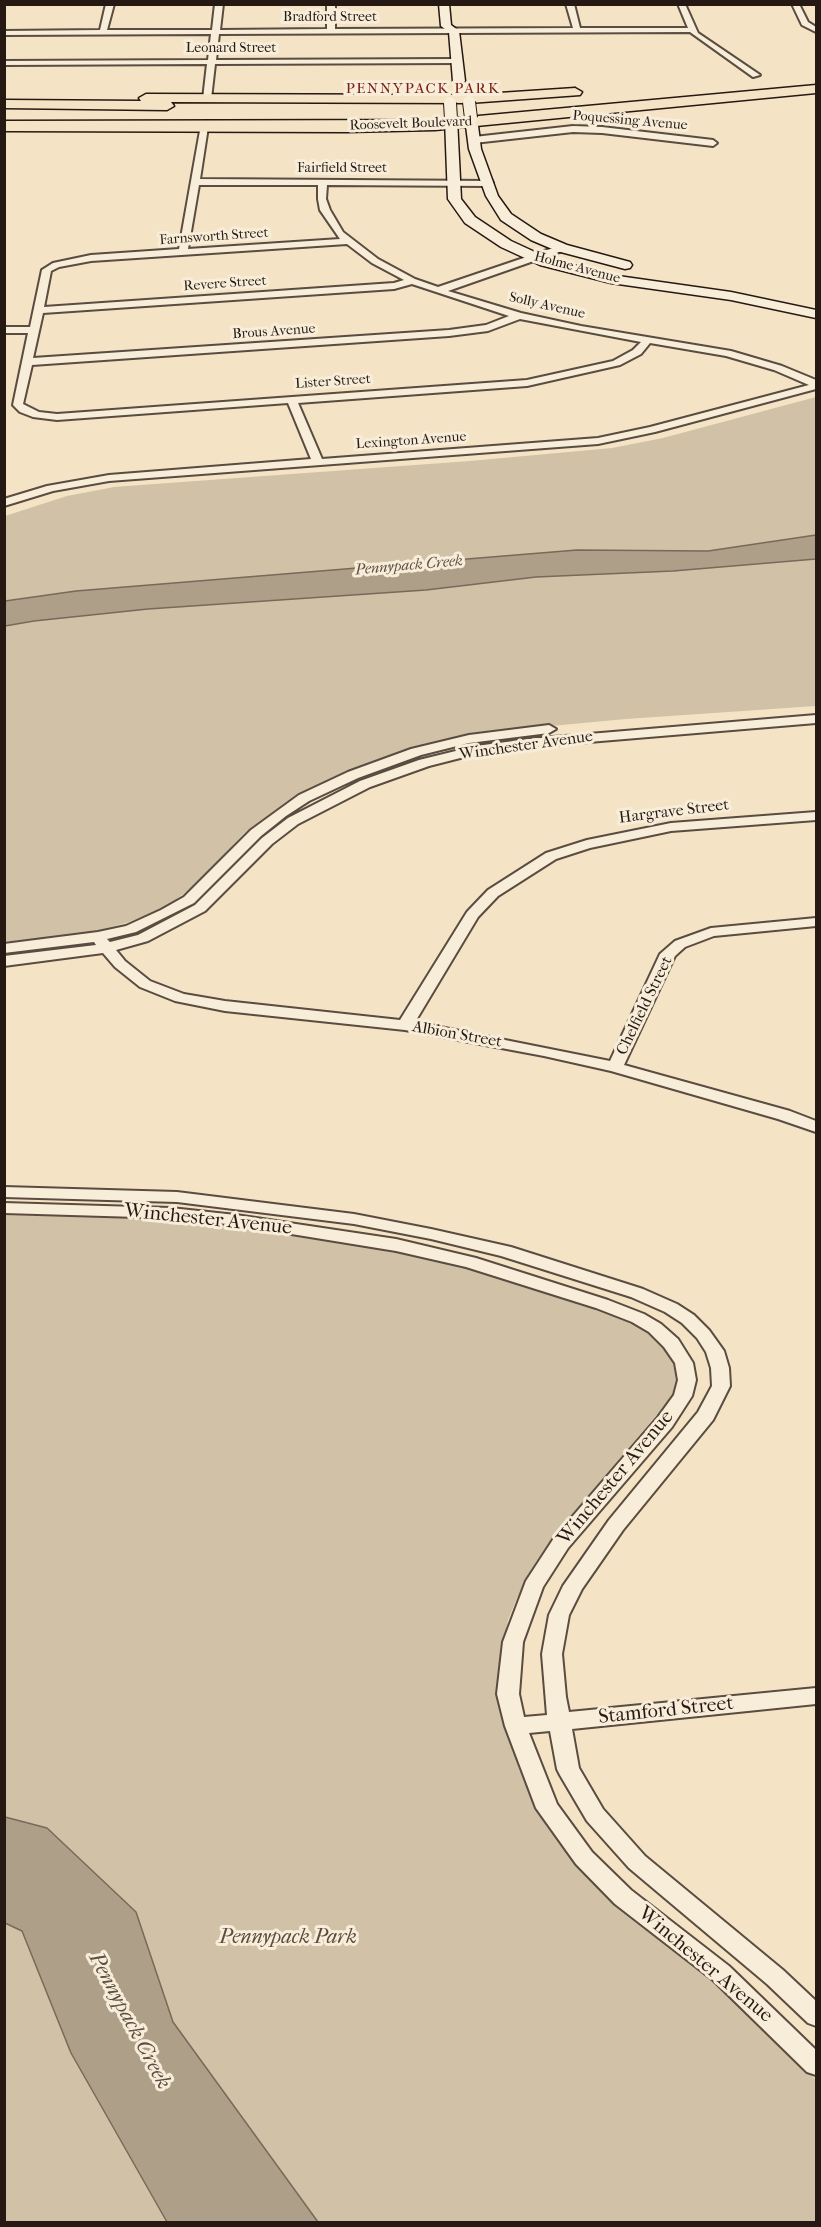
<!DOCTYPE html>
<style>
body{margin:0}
#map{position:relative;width:821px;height:2227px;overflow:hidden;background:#f4e4c5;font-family:"IM FELL French Canon",serif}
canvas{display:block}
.frame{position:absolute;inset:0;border:6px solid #261914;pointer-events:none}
</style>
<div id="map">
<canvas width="821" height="2227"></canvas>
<div class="frame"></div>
</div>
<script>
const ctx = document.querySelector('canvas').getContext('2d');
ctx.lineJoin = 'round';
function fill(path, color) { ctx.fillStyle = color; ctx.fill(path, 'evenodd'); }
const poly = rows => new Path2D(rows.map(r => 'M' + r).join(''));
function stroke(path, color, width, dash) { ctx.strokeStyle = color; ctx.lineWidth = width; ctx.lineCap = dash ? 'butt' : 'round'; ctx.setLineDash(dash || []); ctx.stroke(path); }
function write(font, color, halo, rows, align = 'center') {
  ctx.font = font + ' "IM FELL French Canon",serif'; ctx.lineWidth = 6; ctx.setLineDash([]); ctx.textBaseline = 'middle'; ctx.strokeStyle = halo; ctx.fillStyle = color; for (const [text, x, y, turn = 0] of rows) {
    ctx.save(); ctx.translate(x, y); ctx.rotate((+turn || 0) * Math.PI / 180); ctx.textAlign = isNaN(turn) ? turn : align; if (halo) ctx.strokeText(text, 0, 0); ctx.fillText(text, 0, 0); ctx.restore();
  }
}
fill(poly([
 [816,397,816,706,626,719,498,731,413,749,359,768,293,799,244,833,199,882,165,908,126,923,88,933,5,942,5,516,67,496,114,487,470,461,612,448,663,438],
 [5,1215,131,1216,241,1225,353,1242,446,1261,605,1310,645,1325,674,1358,677,1383,672,1397,558,1531,536,1562,517,1598,508,1620,504,1640,502,1678,509,1734,519,1769,543,1817,583,1871,730,1993,816,2080,816,2222,5,2222]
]), '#d1c1a7');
const water = poly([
 [816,535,816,559,673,571,536,577,426,590,148,609,34,621,5,626,5,601,76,591,577,550,708,551,816,535],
 [5,1817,47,1828,136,1912,173,2022,318,2222,167,2222,71,2053,22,1931,5,1923,5,1817]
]);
fill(water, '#ae9f89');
stroke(water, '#78695a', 1.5);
const street = poly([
 [106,4,114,4,107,30,212,30,215,4,223,4,220,30,327,29,327,4,335,4,335,29,573,28,566,4,574,4,580,28,688,28,678,4,685,4,698,33,760,75,753,77,690,32,219,34,216,60,458,59,462,61,458,63,215,64,211,99,207,101,203,99,207,64,4,65,4,61,208,60,211,34,4,35,4,31,100,30,106,4],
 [792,4,799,4,808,22,816,27,816,32,802,25,792,4],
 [201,125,208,127,200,179,492,181,493,183,489,186,327,185,326,199,330,210,343,232,378,259,415,279,438,287,559,246,565,246,565,250,448,291,521,313,581,326,731,351,782,366,816,380,816,389,655,432,598,444,109,481,53,491,4,506,4,499,47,486,109,475,311,459,288,403,57,420,33,417,20,412,13,405,28,333,4,333,4,327,30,327,42,270,53,263,91,255,179,249,201,125],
 [199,185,318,185,318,199,320,210,340,239,188,249,199,185],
 [347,244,372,263,404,280,394,283,44,307,51,271,59,267,91,261,347,244],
 [412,284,509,316,486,325,449,330,33,358,43,313,394,289,412,284],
 [520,319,641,342,633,350,613,361,527,380,57,414,39,412,23,404,32,365,449,336,488,331,520,319],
 [650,343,726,356,774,370,809,385,650,427,598,438,322,459,298,403,527,386,620,365,641,354,650,343],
 [573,126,602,127,713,140,717,143,713,146,602,133,573,132,474,143,470,140,474,137,573,126],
 [816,715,816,723,529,747,476,754,429,766,370,787,298,824,272,844,205,911,148,941,116,950,125,961,150,981,184,994,225,1001,400,1020,467,912,488,890,546,853,587,840,671,823,816,812,816,820,671,831,590,848,556,859,498,896,478,917,415,1022,610,1061,660,954,675,941,711,928,816,918,816,926,714,936,685,947,675,956,624,1065,790,1111,816,1121,816,1132,778,1119,611,1071,544,1056,405,1030,225,1011,175,1001,140,987,115,967,103,953,4,966,4,956,96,945,94,942,4,953,4,944,98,932,126,926,161,910,184,897,251,830,299,795,348,772,411,749,469,735,549,725,556,729,549,733,469,743,421,755,358,778,309,801,286,816,261,836,194,903,136,932,107,939,110,942,138,935,195,905,262,838,288,818,360,781,419,760,476,746,529,739,816,715],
 [4,1187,177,1192,354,1214,431,1229,511,1247,643,1289,677,1304,694,1315,709,1330,724,1351,729,1368,730,1386,713,1420,623,1530,582,1589,569,1615,562,1654,566,1697,569,1712,816,1688,816,1704,572,1729,579,1768,603,1809,645,1856,783,1970,816,2001,816,2026,808,2023,767,1984,629,1868,587,1821,560,1775,557,1769,550,1731,529,1733,557,1804,592,1852,631,1890,729,1966,816,2050,816,2075,807,2072,713,1980,615,1904,576,1864,536,1808,505,1726,497,1694,503,1642,526,1581,554,1538,658,1417,674,1395,678,1380,675,1363,664,1347,649,1332,632,1322,596,1308,466,1267,396,1251,236,1225,171,1218,4,1213,4,1203,171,1208,236,1215,396,1239,476,1258,608,1300,644,1314,661,1324,678,1339,693,1363,696,1380,692,1396,672,1427,568,1548,543,1587,523,1642,519,1694,524,1717,547,1715,542,1654,549,1615,563,1586,609,1520,698,1412,712,1386,711,1368,706,1352,697,1338,682,1323,665,1312,631,1297,501,1256,431,1239,354,1224,177,1202,4,1197,4,1187]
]);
const secondary = poly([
 [439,4,449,4,451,25,459,31,465,81,463,83,455,83,453,81,449,32,441,26,439,4],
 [471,114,477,118,481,149,498,196,511,214,541,234,567,245,630,262,632,265,630,268,625,269,557,251,531,240,501,220,486,196,469,149,465,118,471,114],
 [451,115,457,119,461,199,475,217,511,241,550,259,611,275,731,292,816,310,816,318,731,300,611,283,540,265,501,247,465,223,448,199,445,119,451,115]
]);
const highway = poly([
 [816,85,816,93,435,130,347,132,4,131,4,121,435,120,816,85],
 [575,88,582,92,580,95,469,103,171,102,174,106,167,110,4,108,4,100,141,101,139,98,146,94,469,95,575,88]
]);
stroke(street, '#5a4c40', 4);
stroke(secondary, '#261914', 3);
stroke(highway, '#261914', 3);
fill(street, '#f8edd9');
fill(secondary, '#f8edd9');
fill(highway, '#f4e4c5');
const secondaryBridge = poly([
 [469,102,471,118],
 [450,103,451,119]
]);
stroke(secondaryBridge, '#261914', 14, []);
stroke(secondaryBridge, '#f8edd9', 12);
write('14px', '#261914', '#f8edd9', [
 ["Bradford Street",330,18],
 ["Leonard Street",231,49],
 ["Poquessing Avenue",630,121,5],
 ["Roosevelt Boulevard",411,124,-2],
 ["Fairfield Street",342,169],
 ["Farnsworth Street",214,237,-4],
 ["Holme Avenue",577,268,15],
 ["Revere Street",225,284,-4],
 ["Solly Avenue",547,306,13],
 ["Brous Avenue",274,332,-4],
 ["Lister Street",333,382,-4],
 ["Lexington Avenue",411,441,-4]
]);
ctx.letterSpacing = '1.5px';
write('15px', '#7a1f14', '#f8edd9', [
 ["PENNYPACK PARK",423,89]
]);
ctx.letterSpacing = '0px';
write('italic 15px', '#5c4f43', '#f8edd9', [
 ["Pennypack Creek",409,566,-5]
]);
write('16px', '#261914', '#f8edd9', [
 ["Winchester Avenue",526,746,-8],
 ["Hargrave Street",674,812,-7],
 ["Chelfield Street",645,1006,-64],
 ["Albion Street",457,1035,10]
]);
write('20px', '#261914', '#f8edd9', [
 ["Winchester Avenue",208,1220,6],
 ["Winchester Avenue",616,1478,-50],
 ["Stamford Street",666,1711,-6],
 ["Winchester Avenue",705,1965,40]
]);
write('italic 20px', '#594b40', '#f8edd9', [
 ["Pennypack Park",288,1938]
]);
write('italic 21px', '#5c4f43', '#f8edd9', [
 ["Pennypack Creek",129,2021,62]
]);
</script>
